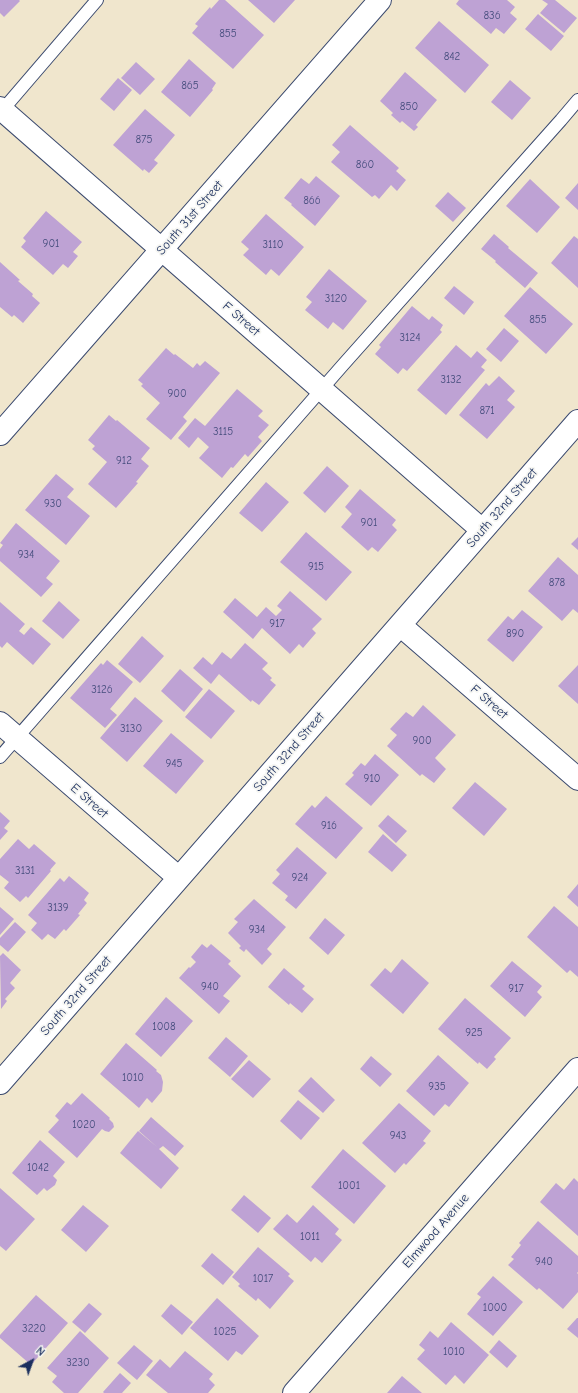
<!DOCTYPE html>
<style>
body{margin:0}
#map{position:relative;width:578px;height:1393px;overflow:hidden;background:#f0e6cd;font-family:"Comic Neue",sans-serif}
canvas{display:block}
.north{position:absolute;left:12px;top:1341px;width:40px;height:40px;-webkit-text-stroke:3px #f6f6f2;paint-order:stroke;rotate:41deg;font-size:11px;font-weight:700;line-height:16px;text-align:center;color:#1b2f5e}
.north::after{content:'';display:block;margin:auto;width:14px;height:18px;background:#1b2f5e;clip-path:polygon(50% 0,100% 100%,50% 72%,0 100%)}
</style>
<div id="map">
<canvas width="578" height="1393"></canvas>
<div class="north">N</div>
</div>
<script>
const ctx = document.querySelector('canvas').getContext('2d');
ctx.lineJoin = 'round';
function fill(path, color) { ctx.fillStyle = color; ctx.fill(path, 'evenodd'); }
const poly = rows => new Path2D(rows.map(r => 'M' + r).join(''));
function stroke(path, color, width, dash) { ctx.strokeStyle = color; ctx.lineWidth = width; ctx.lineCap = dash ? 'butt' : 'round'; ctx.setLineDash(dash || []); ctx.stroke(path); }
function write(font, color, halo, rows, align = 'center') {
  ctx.font = font + ' "Comic Neue",sans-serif'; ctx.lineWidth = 3.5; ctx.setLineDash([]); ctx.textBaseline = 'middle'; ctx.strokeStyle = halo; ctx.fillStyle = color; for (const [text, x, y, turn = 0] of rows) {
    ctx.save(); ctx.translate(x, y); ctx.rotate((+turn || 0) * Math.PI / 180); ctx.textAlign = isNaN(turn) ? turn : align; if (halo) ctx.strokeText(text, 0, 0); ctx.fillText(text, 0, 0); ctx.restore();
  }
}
fill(poly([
 [0,0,19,0,20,1,4,17,0,13],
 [219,0,225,0,264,35,233,69,192,33,198,26,195,24,210,7,211,9],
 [248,0,295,0,274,23],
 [459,0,507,0,515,7,510,13,517,19,504,34,496,28,491,34,456,4],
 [542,0,555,0,577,18,564,33,540,13,548,4],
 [538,14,564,36,551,51,525,29],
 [439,21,489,65,465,93,415,48],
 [189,59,216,83,212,89,213,90,190,117,161,92],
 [136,62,155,79,140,95,121,78],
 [405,72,437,100,416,125,418,127,414,131,402,121,400,123,391,115,393,113,380,101],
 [118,78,132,90,114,111,100,99],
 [510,80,531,98,512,120,491,102],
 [145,109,175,135,154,160,158,163,149,173,144,169,143,171,113,145],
 [350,125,399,168,396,171,406,180,397,191,391,185,379,199,375,195,372,197,331,162,340,152,332,145],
 [316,176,340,196,315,226,291,205,292,204,284,198,301,178,309,184],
 [530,179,560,207,537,233,506,206],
 [578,183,578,210,565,198],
 [448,192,466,208,453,222,435,206],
 [46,211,82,242,73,252,78,256,68,268,63,264,53,275,21,247,26,241,23,238],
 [266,214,304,247,279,276,271,269,266,275,243,255,249,249,241,242],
 [494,234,509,247,508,248,538,273,525,288,495,262,496,261,481,249],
 [574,236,578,239,578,288,551,263],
 [0,262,20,280,18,281,33,294,32,296,40,303,23,323,14,315,12,317,0,307],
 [329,269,367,301,343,330,333,322,328,329,305,310,312,302,306,297],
 [454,286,474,302,464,315,444,298],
 [530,287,573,324,546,354,504,316],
 [412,306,429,320,432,316,443,325,440,330,442,332,407,371,403,368,398,374,375,354,381,347,379,345],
 [504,328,519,341,501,362,486,349],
 [456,345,471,358,477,351,487,360,481,367,485,370,446,415,417,390],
 [166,348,174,355,175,354,193,368,197,363,200,366,205,361,220,373,183,417,187,421,171,440,146,419,160,403,141,386,143,384,138,380],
 [499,376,515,391,507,400,515,407,487,439,459,415,486,383,489,386],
 [237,389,263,411,258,416,269,425,258,437,262,441,248,457,245,454,233,468,231,467,222,478,199,458,209,447,198,437,189,448,178,438,195,418,205,426],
 [109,415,116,421,117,420,150,448,141,459,149,466,136,482,138,483,116,508,88,484,107,462,92,449,95,446,88,440],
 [327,466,349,486,325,513,303,493],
 [56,474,74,489,67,497,90,516,66,545,25,510],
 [266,482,289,502,262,532,239,513],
 [360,489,396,520,392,525,397,530,378,552,372,547,368,551,341,527,352,514,345,507],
 [16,523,60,561,46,578,53,584,41,597,0,561,0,549,3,545,0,543],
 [306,532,352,572,326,601,280,562],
 [578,537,578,550,571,544],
 [558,557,578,575,578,613,573,609,562,621,528,591],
 [290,591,322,619,312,629,316,633,303,648,299,644,290,654,262,628,253,639,223,612,235,598,257,617,266,607,276,616,282,610,277,606],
 [59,601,80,620,63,639,42,621],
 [0,602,25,624,19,631,24,635,31,627,51,644,33,665,7,642,2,648,0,646],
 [522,610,543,627,513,662,487,640,508,616,513,620],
 [142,636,164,656,140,683,118,664],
 [245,643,268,663,262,669,272,678,270,680,276,685,259,705,252,700,251,702,219,674,211,684,193,668,203,657,212,665,222,652,231,659],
 [107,660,133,682,110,709,117,715,105,728,70,698,101,663,103,665],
 [578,665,578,704,558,686],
 [180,669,203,689,184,712,161,691],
 [209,689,235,711,211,739,185,717],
 [135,697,163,721,127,762,100,738],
 [423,705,456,735,435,758,446,769,434,783,422,774,420,776,387,746,397,735,390,729,406,712,413,717],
 [171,733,204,761,176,794,143,766],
 [375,754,399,775,371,806,345,784,354,775,352,773,361,763,365,766],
 [475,782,507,809,484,836,452,808],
 [326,796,363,828,336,859,295,824,312,805,315,808],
 [0,812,10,821,4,828,8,831,0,840],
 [388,815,407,831,396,843,378,826],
 [383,834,407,855,392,872,368,852],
 [18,839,29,849,34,844,56,863,50,870,51,871,28,898,26,896,20,902,4,888,9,882,0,875,0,859],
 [297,847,327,873,296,909,285,900,288,896,272,883,280,874,276,870],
 [69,876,89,893,84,900,87,903,78,914,80,915,66,931,64,929,55,939,48,934,42,940,31,930,37,923,28,915,60,878,64,882],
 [578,884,578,907,567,897],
 [254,899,286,927,267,949,272,954,262,965,246,949,244,952,239,948,241,946,228,933,238,922,234,919],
 [554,906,578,927,578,977,570,970,567,973,527,937],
 [0,907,14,919,0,935],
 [325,918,345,935,328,955,309,938],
 [15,922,26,932,8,952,0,945,0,938],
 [202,944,207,948,211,944,231,961,228,964,241,976,223,996,230,1001,219,1014,179,978,189,967,190,968,196,962,191,957],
 [3,953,21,970,10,983,15,988,5,999,7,1001,1,1009,0,956],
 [402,959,429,983,403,1014,370,985,385,968,391,973],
 [512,961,542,986,537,992,542,997,525,1017,490,986],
 [284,968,305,986,302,989,314,999,302,1013,290,1003,289,1005,268,987],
 [166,997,193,1021,161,1057,135,1034],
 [465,998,511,1038,494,1057,496,1059,487,1069,479,1062,478,1064,438,1029],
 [226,1037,248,1056,230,1077,208,1058],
 [126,1043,157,1070,156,1071,161,1075,163,1082,162,1091,152,1103,147,1098,139,1108,100,1074],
 [438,1055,469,1083,449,1107,445,1104,434,1116,406,1091],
 [371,1056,392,1074,380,1087,360,1069],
 [249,1060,271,1079,253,1098,231,1079],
 [311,1077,335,1100,323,1113,298,1091],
 [82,1093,110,1118,109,1119,113,1123,114,1127,109,1132,105,1131,102,1129,77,1158,48,1132,59,1120,55,1116,67,1102,71,1105],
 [298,1100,320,1118,301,1140,280,1121],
 [399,1103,431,1131,423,1141,426,1143,406,1165,404,1163,395,1173,362,1143],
 [151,1117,184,1146,175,1156,163,1146,159,1149,179,1168,161,1189,120,1153,138,1131,157,1147,139,1131],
 [40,1140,65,1162,53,1176,57,1180,55,1185,47,1191,44,1188,37,1195,12,1173],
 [343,1149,386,1186,354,1224,311,1187],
 [574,1178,578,1182,578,1236,540,1202,556,1183,564,1190],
 [0,1188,35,1219,6,1251,0,1246],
 [244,1195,271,1218,258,1233,231,1210],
 [83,1205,109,1226,86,1252,61,1230],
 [313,1205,339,1229,335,1234,342,1240,322,1263,315,1257,311,1262,273,1229,287,1214,297,1223],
 [538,1221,578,1256,578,1272,577,1273,578,1274,578,1292,563,1309,539,1288,537,1290,508,1265,514,1259,511,1257,521,1245,519,1243],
 [258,1247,290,1274,288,1276,294,1281,270,1309,258,1298,256,1301,238,1286,240,1284,232,1277],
 [212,1253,234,1272,223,1285,201,1266],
 [493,1276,523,1302,493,1336,467,1314,481,1297,477,1294],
 [36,1295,68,1323,31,1365,0,1338,0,1335],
 [217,1298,259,1336,242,1355,236,1351,228,1361,190,1328],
 [89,1303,102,1314,85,1333,72,1322],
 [171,1304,193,1322,182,1335,161,1316],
 [577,1318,578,1318,578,1338,567,1329],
 [451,1322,489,1355,464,1384,455,1375,446,1385,417,1359,425,1350,419,1345,430,1331,438,1338],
 [80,1331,109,1358,78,1393,64,1393,52,1382,57,1376,47,1368],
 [499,1340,517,1356,507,1368,489,1352],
 [134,1345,153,1361,137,1380,117,1363],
 [185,1351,213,1374,209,1379,215,1385,208,1393,168,1393,146,1375,160,1359,170,1368],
 [120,1373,131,1383,122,1393,104,1393,103,1392],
 [402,1376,422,1393,387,1393]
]), '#bea2d4');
const lane = poly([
 [0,113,97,0],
 [0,757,342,366,561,120,578,100]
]);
const street = poly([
 [0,108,482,530],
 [0,434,380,0],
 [400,625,578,779],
 [0,723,179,878],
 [0,1083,578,421],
 [294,1393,578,1069]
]);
stroke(lane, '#3b4a6f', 14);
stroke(street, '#3b4a6f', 24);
stroke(lane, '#fff', 12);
stroke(street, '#fff', 22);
write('11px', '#444c7c', null, [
 ["836",492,16],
 ["855",228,34],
 ["842",452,57],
 ["865",190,86],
 ["850",409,107],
 ["875",144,140],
 ["860",365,165],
 ["866",312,201],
 ["901",51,244],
 ["3110",273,245],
 ["3120",336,299],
 ["855",538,320],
 ["3124",410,338],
 ["3132",451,380],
 ["900",177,394],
 ["871",487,411],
 ["3115",223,432],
 ["912",124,461],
 ["930",53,504],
 ["901",369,523],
 ["934",26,555],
 ["915",316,567],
 ["878",557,583],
 ["917",277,624],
 ["890",515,634],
 ["3126",102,690],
 ["3130",131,729],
 ["900",422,741],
 ["945",174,764],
 ["910",372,779],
 ["916",329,826],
 ["3131",25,871],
 ["924",300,878],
 ["3139",58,908],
 ["934",257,930],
 ["940",210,987],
 ["917",516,989],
 ["1008",164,1027],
 ["925",474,1033],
 ["1010",133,1078],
 ["935",437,1087],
 ["1020",84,1125],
 ["943",398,1136],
 ["1042",38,1168],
 ["1001",349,1186],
 ["1011",310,1237],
 ["940",544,1262],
 ["1017",263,1279],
 ["1000",495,1308],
 ["3220",34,1329],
 ["1025",225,1332],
 ["1010",454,1352],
 ["3230",78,1363]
]);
write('13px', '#1b2f5e', '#f6f6f2', [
 ["South 31st Street",190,218,-49],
 ["F Street",241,319,41],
 ["South 32nd Street",502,508,-49],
 ["F Street",489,702,41],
 ["South 32nd Street",289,752,-49],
 ["E Street",89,801,41],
 ["South 32nd Street",76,996,-49],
 ["Elmwood Avenue",436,1231,-49]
]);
</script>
